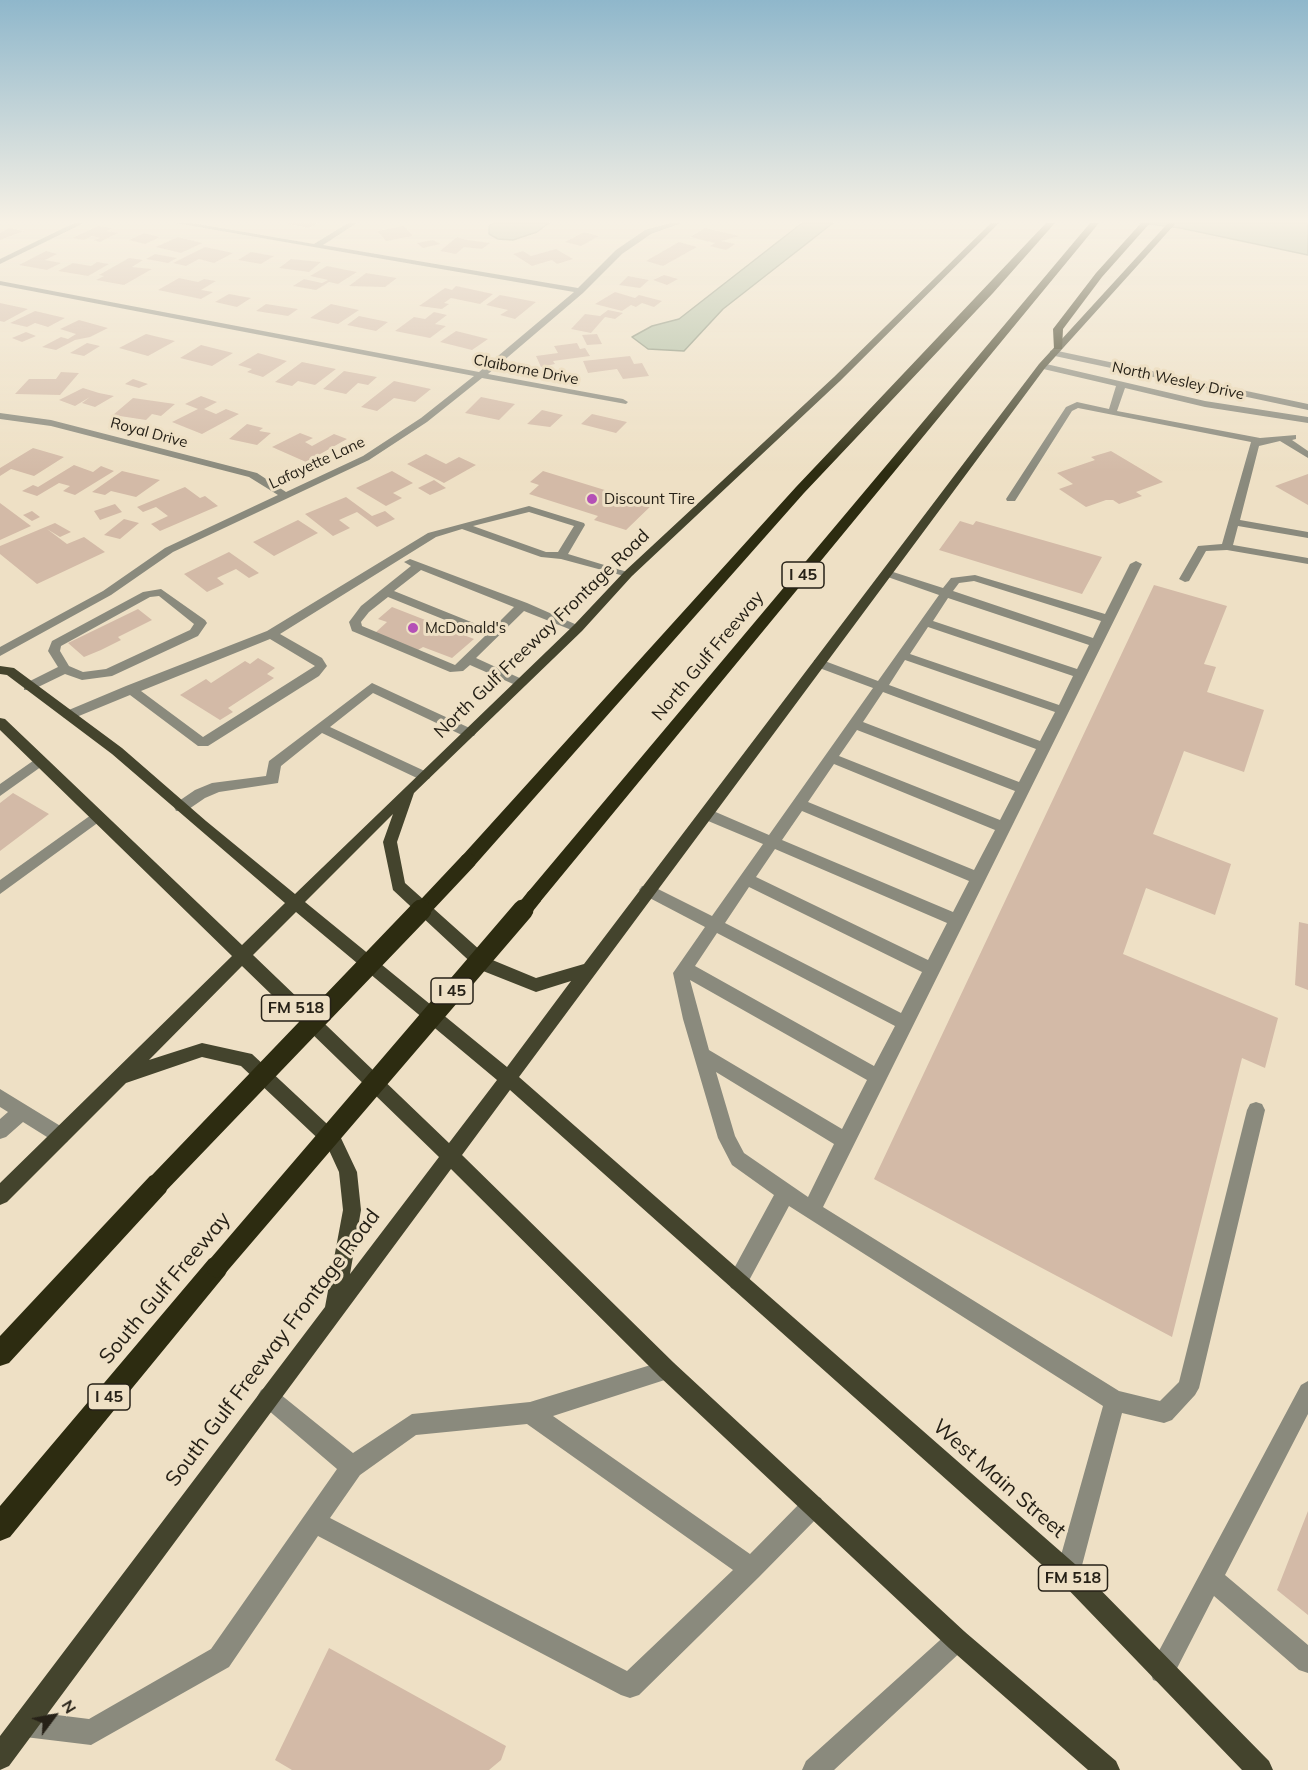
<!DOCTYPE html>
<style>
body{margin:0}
#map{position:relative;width:1308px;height:1770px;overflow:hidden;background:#eee0c5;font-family:Mulish,sans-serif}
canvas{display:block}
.north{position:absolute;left:24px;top:1686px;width:60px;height:60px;-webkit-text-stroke:4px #eee0c5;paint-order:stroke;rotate:58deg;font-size:16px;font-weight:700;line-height:24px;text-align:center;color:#262117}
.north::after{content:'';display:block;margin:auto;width:21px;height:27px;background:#262117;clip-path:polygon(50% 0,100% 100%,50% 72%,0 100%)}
</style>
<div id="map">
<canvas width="1308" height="1770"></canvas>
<div class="north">N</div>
</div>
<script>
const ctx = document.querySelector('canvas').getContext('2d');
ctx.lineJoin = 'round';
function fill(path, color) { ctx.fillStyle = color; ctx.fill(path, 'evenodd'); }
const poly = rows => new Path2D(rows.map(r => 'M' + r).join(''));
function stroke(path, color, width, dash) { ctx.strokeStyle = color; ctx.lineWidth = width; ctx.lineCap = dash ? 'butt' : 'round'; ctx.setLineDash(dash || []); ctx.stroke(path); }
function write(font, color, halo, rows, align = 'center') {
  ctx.font = font + ' Mulish,sans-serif'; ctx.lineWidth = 6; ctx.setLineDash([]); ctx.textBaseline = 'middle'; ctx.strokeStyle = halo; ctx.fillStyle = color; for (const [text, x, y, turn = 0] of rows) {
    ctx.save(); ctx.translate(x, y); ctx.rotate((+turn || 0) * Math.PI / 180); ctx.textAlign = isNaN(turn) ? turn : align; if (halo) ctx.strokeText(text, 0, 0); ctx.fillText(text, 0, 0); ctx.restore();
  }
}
const water = poly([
 [493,223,549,223,537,232,513,240,498,239,489,234,489,226,493,223],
 [802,223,833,223,723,309,684,351,648,349,632,337,652,326,679,319,802,223],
 [1140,223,1308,223,1308,255,1180,228,1140,223]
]);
fill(water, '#abbb9f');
stroke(water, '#838d76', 1.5);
fill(poly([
 [284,223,317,223,309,228],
 [98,226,112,228,107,231,118,233,100,242,94,240,100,238,92,236,84,240,72,238],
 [404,226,413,236,386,241,377,231],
 [9,228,24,231,0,240,0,233],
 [705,228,740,236,721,241,735,244,726,250,710,246,715,243,690,237],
 [584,232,599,236,581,246,565,242],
 [144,233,160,237,145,244,129,240],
 [178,237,202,243,181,253,156,247],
 [457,237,467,240,490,243,482,249,464,247,456,254,440,251],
 [433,240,440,244,423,248,417,243],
 [679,242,697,247,663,266,646,261],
 [205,247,233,253,214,263,199,259,186,266,173,263],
 [556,249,573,259,557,264,552,260,532,266,513,254,523,251,531,256],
 [46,251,57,254,45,260,61,263,47,270,19,265],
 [251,252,274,256,261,264,238,260],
 [155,254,177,258,168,263,146,259],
 [129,258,143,260,132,267,152,269,124,285,96,280,104,276,99,275],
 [291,259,321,262,309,272,279,268],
 [97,262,109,264,88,276,58,271,73,263,91,266],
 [327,266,357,272,338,284,329,282,316,290,293,286,304,279,322,283,328,280,310,276],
 [366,273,397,278,385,287,349,286],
 [664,275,678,279,667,285,653,280],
 [628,276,649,280,640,288,619,285],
 [179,278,198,282,204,279,216,281,201,290,213,292,201,299,158,290],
 [456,286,493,294,480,304,451,298,444,303,449,304,442,309,419,306,445,288,452,290],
 [615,292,635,298,639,295,662,301,654,307,642,303,636,307,631,305,622,311,595,304],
 [229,294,251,298,237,307,215,302],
 [500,295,536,302,515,319,500,315,508,310,486,305],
 [0,303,28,309,4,322,0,321],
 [266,304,298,309,288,316,256,311],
 [331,304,359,310,338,324,310,318],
 [608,310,623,313,615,319,605,317,591,333,571,329,585,314,600,316],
 [35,311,65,318,48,327,35,323,27,327,10,323],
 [434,312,447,315,435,324,446,326,430,338,395,331,414,317,425,319],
 [359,316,388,322,376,331,347,325],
 [79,320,108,328,90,337,75,340,56,350,42,347,61,337,68,339,76,334,60,329],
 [456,331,488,339,472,350,440,342],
 [26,332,36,336,22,342,12,338],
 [146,334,175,341,148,356,119,348],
 [597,334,602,344,587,345,582,335],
 [87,343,100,346,84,356,70,353],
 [577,343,580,349,585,348,590,356,553,361,555,364,541,367,536,356,558,353,554,346],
 [201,345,233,353,212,366,180,358],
 [258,353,287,361,263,377,247,372,252,369,238,365],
 [630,356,634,364,642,363,649,376,623,379,617,369,588,373,583,361],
 [302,362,336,369,315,385,298,381,292,386,275,382],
 [344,371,377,377,368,385,358,383,346,394,323,389],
 [61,372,79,373,60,395,15,394,29,379,56,379],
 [133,379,148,384,139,388,125,384],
 [394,381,431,389,415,402,394,398,377,411,361,407],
 [83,388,99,393,114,396,95,407,82,403,90,397,75,406,59,400],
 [201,396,217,402,204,409,216,414,226,409,239,414,202,434,172,422,198,409,185,404],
 [481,397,515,404,499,420,465,413],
 [133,398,175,404,161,416,152,414,146,420,113,415],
 [542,410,563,415,550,427,527,424],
 [592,414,627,422,616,433,581,424],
 [247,424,263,428,259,431,271,433,257,445,229,439],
 [300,433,313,438,305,442,312,446,334,434,347,439,306,462,272,447],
 [33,448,64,457,34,476,11,469,0,476,0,468],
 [1111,451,1163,482,1136,492,1142,496,1119,504,1113,500,1106,500,1086,507,1059,489,1073,484,1057,473,1095,460,1091,457],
 [426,454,446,464,459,457,476,465,444,483,407,464],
 [74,465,93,472,101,466,114,471,75,495,63,491,70,486,59,483,37,496,22,491,33,485,38,487],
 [122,471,160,480,136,497,111,491,105,495,92,492],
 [392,471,413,483,393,493,402,498,386,506,356,488],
 [543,471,621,495,623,493,655,502,626,530,594,520,598,516,529,494,539,485,530,482],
 [1308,474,1308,505,1275,486],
 [434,480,446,488,430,495,418,488],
 [185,487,200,498,205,496,218,506,160,531,151,524,168,516,156,507,143,512,137,507],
 [346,497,372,516,385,511,395,519,377,527,357,512,339,520,350,528,333,536,305,514],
 [0,503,31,526,0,540],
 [115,504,122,512,100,520,94,511],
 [32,511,40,517,32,521,23,515],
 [124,519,139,523,120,539,104,535],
 [298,520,318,533,274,556,253,542],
 [960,521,973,525,976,521,1102,557,1082,594,939,550],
 [55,523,71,532,60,537,47,529,67,544,84,537,105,552,37,584,0,554,0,546],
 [229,552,259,573,249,578,236,569,217,578,224,584,207,592,184,574],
 [1154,585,1227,606,1204,664,1216,667,1207,692,1264,710,1244,772,1184,751,1153,834,1231,864,1215,915,1146,888,1123,954,1278,1018,1265,1068,1242,1058,1172,1337,874,1179],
 [392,607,474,639,452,658,423,647,418,650,375,633,387,622,378,619],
 [138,609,152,620,118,637,121,640,101,650,84,657,68,643],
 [258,658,275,668,267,674,274,678,228,708,233,712,220,720,180,695,206,679,211,683,245,661,250,664],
 [13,793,49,814,0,851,0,803],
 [1299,922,1308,924,1308,990,1295,985],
 [1308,1511,1308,1615,1277,1590],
 [329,1648,506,1746,501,1760,489,1770,292,1770,275,1760]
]), '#d3baa7');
fill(poly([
 [74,223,84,223,0,264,0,259,74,223],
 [175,223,192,223,314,244,348,223,357,223,323,245,578,288,616,250,645,230,670,223,682,223,651,234,622,254,583,293,488,374,623,399,628,402,626,404,482,378,427,422,369,460,173,552,111,595,0,656,0,647,103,591,165,548,278,495,249,477,51,426,0,419,0,413,51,420,257,473,286,492,363,456,421,418,474,376,0,285,0,281,479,372,574,292,175,223],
 [1053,350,1308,404,1308,410,1050,355,1050,351,1053,350],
 [1042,363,1205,401,1308,417,1308,423,1205,407,1125,388,1117,411,1260,438,1296,435,1296,439,1292,440,1308,451,1308,458,1280,441,1259,446,1240,520,1308,532,1308,538,1238,526,1233,545,1308,558,1308,564,1227,550,1206,551,1189,581,1185,582,1179,579,1198,546,1222,544,1251,442,1078,408,1072,411,1015,501,1007,501,1006,499,1066,407,1077,402,1109,409,1116,386,1039,368,1038,366,1042,363],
 [529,506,584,523,585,525,568,554,634,574,628,577,561,559,541,557,462,529,436,537,280,634,322,658,327,666,319,676,208,746,198,746,130,695,74,718,64,718,63,715,64,712,126,686,267,631,428,533,529,506],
 [529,512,574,526,558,552,546,552,473,526,529,512],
 [270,639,315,666,203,737,141,691,270,639],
 [410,559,527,603,584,628,578,632,574,631,524,611,476,658,524,680,526,683,520,687,470,665,463,671,450,672,352,631,349,622,361,606,411,566,404,562,410,559],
 [421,570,514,607,491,630,394,591,421,570],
 [388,597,485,636,455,665,362,626,361,622,369,612,388,597],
 [1136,561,1142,564,823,1207,1119,1391,1160,1401,1179,1382,1247,1110,1250,1104,1256,1102,1262,1104,1265,1110,1199,1388,1195,1395,1172,1420,1164,1423,1122,1413,1080,1573,1076,1581,1068,1585,1060,1581,1056,1573,1103,1406,789,1206,745,1288,738,1291,731,1288,728,1281,731,1274,774,1195,732,1165,718,1138,683,1019,673,973,705,927,642,894,639,890,642,886,652,886,712,916,763,844,701,818,699,814,701,810,711,810,769,835,873,688,814,666,814,660,822,660,878,681,939,595,882,575,882,571,890,571,943,588,951,578,975,575,1105,614,1130,564,1136,561],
 [974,581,1101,621,1093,638,953,591,959,583,974,581],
 [948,598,1089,645,1077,669,933,621,948,598],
 [928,627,1073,676,1059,705,910,654,928,627],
 [905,660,1055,712,1040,741,889,685,905,660],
 [883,692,1036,749,1019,782,863,722,883,692],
 [857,730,1015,791,1000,820,839,756,857,730],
 [834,764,995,830,974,870,808,802,834,764],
 [802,811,969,881,953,912,782,840,802,811],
 [775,849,947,923,928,960,756,877,775,849],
 [749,887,922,972,901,1013,725,923,749,887],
 [717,933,895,1026,874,1066,695,966,717,933],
 [690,980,867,1080,842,1129,709,1050,690,980],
 [716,1072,834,1144,808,1197,744,1153,735,1136,716,1072],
 [161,589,205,620,207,623,198,636,112,676,82,680,65,674,32,690,24,690,24,684,58,667,48,651,52,641,143,592,161,589],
 [159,596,194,624,190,630,106,669,83,672,69,666,60,651,61,646,150,597,159,596],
 [372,683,474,730,476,733,474,736,464,736,373,693,330,727,429,773,431,776,429,779,419,779,322,733,281,766,278,783,219,792,205,798,186,811,176,811,174,807,176,803,195,790,212,783,266,776,269,761,372,683],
 [40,756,47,761,45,764,0,796,0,784,40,756],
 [98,810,105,815,103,819,0,894,0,880,98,810],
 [0,1089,67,1130,70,1136,67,1142,61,1144,55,1142,23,1122,6,1137,0,1139,0,1119,8,1112,0,1107,0,1089],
 [667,1360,674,1363,677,1370,674,1377,553,1416,750,1554,805,1498,813,1495,821,1498,824,1506,821,1514,759,1577,639,1695,630,1698,621,1695,318,1536,229,1667,91,1745,25,1737,16,1733,12,1724,16,1715,25,1711,89,1719,211,1649,337,1469,261,1404,257,1397,261,1390,268,1386,275,1390,353,1453,412,1414,530,1402,667,1360],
 [527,1424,733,1570,627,1671,330,1518,360,1475,416,1435,527,1424],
 [1308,1381,1308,1414,1225,1575,1308,1645,1308,1673,1299,1670,1214,1596,1171,1680,1162,1683,1153,1680,1150,1671,1153,1662,1301,1385,1308,1381],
 [957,1628,965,1632,969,1640,965,1648,834,1770,802,1770,806,1761,949,1632,957,1628]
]), '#8a8a7d');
fill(poly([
 [991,223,999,223,840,381,632,576,582,631,414,793,397,842,405,883,490,959,536,978,584,964,1039,364,1168,223,1176,223,1045,368,519,1077,1076,1565,1269,1761,1273,1770,1242,1770,1060,1581,510,1090,462,1155,674,1363,965,1632,1116,1761,1120,1770,1088,1770,949,1648,660,1377,451,1169,9,1766,0,1770,0,1736,325,1307,343,1210,339,1172,328,1148,241,1066,202,1057,126,1083,7,1202,0,1205,0,1183,232,956,0,730,0,718,5,719,242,945,285,903,112,754,7,675,0,674,0,666,14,668,122,748,206,821,295,894,574,625,624,572,834,377,991,223],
 [393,814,383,842,393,890,478,969,536,992,571,981,507,1067,305,902,393,814],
 [296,912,497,1080,449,1143,253,955,296,912],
 [242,966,439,1157,350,1274,361,1210,357,1172,340,1136,252,1054,202,1043,149,1060,242,966]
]), '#44442d');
fill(poly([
 [1046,223,1055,223,993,293,804,493,474,866,462,866,459,861,462,856,796,487,1046,223],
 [1090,223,1099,223,540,902,528,902,525,897,528,892,1090,223],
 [1141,223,1150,223,1102,277,1063,329,1062,349,1054,349,1053,329,1096,273,1141,223],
 [158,1173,166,1176,169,1184,166,1192,9,1363,0,1366,0,1336,150,1176,158,1173],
 [217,1255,225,1259,229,1267,225,1275,10,1537,0,1541,0,1506,209,1259,217,1255]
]), '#2d2c11');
stroke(poly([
 [420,912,468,861],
 [522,912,534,897]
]), '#2d2c11', 16);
stroke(poly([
 [158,1184,421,910],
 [217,1267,523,910]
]), '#2d2c11', 21);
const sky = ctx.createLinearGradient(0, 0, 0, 471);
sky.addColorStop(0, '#8fb7cb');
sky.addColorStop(0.47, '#f7f1e5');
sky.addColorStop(1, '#f7f1e500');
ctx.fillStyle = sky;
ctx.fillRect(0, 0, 1308, 471);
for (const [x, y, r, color] of [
 [592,499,6,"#b450b6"],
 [413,628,6,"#b450b6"]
]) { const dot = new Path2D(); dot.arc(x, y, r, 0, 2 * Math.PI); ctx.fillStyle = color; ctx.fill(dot); stroke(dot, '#eee0c5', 2); }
write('15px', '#262117', '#eee0c5', [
 ["Claiborne Drive",526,370,11],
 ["North Wesley Drive",1178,381,12],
 ["Royal Drive",149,433,15],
 ["Lafayette Lane",317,463,-25]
]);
write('15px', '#262117', '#eee0c5', [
 ["Discount Tire",604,499],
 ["McDonald's",425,628]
], 'left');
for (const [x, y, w] of [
 [803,575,42],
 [452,991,42],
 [296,1008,69],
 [109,1397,42],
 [1073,1578,69]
]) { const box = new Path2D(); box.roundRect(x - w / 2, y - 13, w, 26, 4.5); ctx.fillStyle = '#eee0c5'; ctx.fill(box); stroke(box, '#262117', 1.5); }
write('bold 16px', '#262117', null, [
 ["I 45",803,575],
 ["I 45",452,991],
 ["FM 518",296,1008],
 ["I 45",109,1397],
 ["FM 518",1073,1578]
]);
write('18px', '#262117', '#eee0c5', [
 ["North Gulf Freeway Frontage Road",542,634,-44],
 ["North Gulf Freeway",708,656,-50]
]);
write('21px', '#262117', '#eee0c5', [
 ["South Gulf Freeway",165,1288,-50],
 ["South Gulf Freeway Frontage Road",273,1348,-53],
 ["West Main Street",999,1479,41]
]);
</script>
